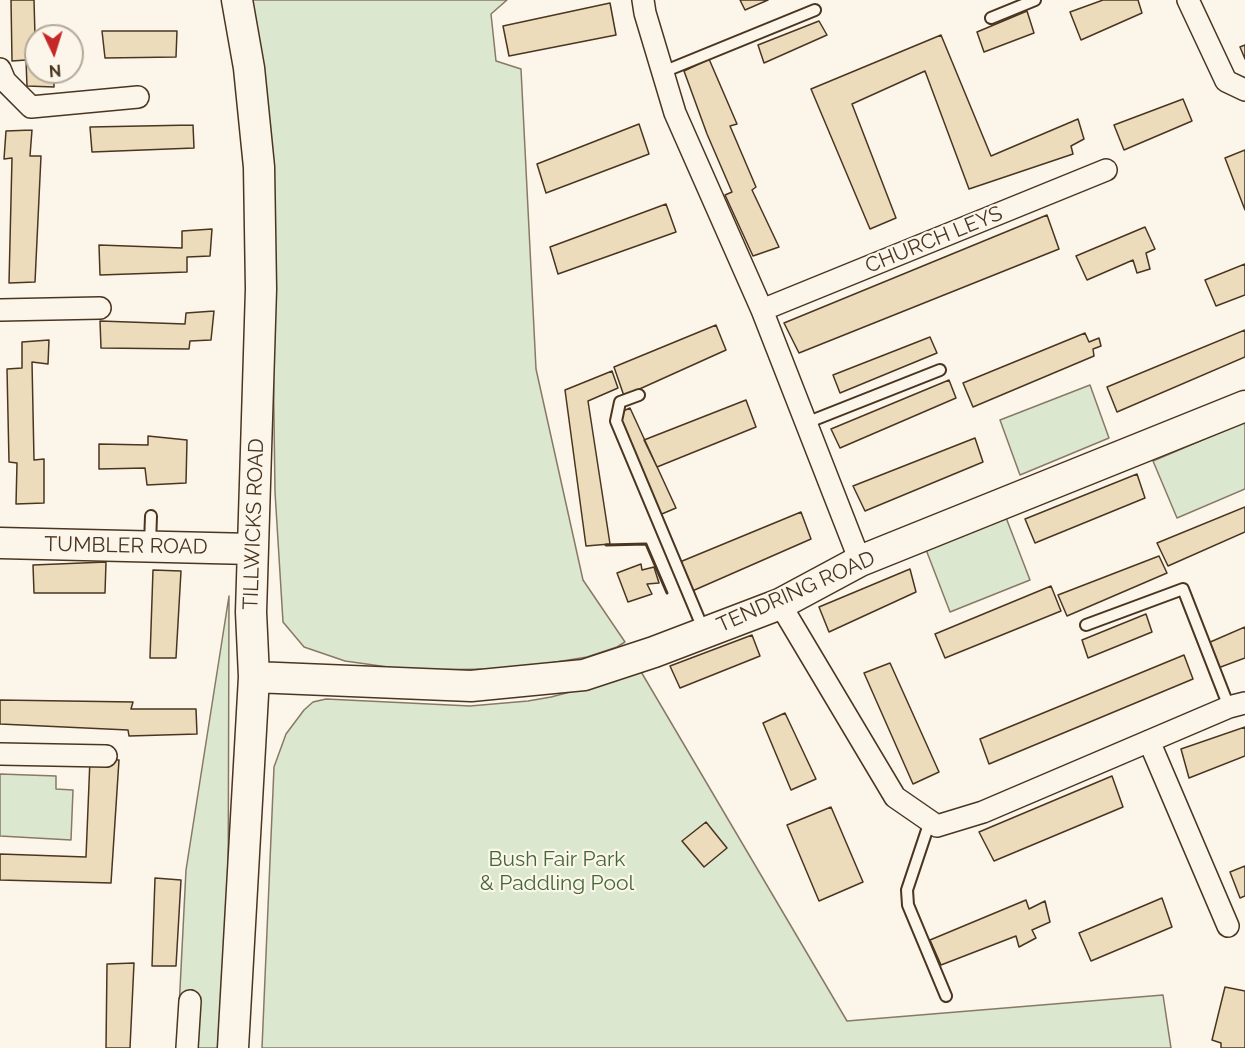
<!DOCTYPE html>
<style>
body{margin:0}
#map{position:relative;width:1245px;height:1048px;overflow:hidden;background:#fbf6e9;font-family:Raleway,sans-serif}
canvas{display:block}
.north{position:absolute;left:24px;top:24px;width:60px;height:60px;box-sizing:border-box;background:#fbf6e9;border:2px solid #b4a999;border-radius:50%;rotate:176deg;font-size:16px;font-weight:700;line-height:24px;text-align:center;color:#4a3520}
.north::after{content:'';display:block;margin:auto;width:21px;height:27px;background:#c62828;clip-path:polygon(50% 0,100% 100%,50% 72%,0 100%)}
</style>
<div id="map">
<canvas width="1245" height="1048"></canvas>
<div class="north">N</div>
</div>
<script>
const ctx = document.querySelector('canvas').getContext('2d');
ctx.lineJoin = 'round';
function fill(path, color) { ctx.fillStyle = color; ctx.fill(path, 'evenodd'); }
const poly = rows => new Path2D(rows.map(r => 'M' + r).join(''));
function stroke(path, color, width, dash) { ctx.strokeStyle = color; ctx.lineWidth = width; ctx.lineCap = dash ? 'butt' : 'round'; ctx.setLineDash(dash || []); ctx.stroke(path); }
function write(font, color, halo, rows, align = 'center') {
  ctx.font = font + ' Raleway,sans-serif'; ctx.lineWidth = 4.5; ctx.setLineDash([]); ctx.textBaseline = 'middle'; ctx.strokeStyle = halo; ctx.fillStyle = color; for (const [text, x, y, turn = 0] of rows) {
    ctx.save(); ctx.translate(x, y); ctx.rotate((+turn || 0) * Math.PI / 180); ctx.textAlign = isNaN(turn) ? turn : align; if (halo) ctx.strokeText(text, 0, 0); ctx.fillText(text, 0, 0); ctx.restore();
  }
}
const green = poly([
 [250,0,507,0,491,14,496,61,521,69,536,369,583,580,625,642,617,647,587,657,544,664,500,669,409,670,345,661,304,647,283,622,275,492,272,271,250,0],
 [1090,385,1109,438,1020,475,1000,420,1090,385],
 [1245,422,1245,489,1177,518,1153,461,1245,422],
 [1005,515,1030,580,950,612,925,547,1005,515],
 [229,596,228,934,224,1048,177,1048,186,870,229,596],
 [640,670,847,1021,1163,995,1171,1048,262,1048,274,767,286,734,304,710,313,702,326,699,470,706,528,701,551,697,612,681,640,670],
 [0,774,56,776,56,789,73,790,71,840,0,836,0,774]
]);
fill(green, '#dce7d0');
stroke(green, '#887966', 1.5);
const building = poly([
 [11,0,34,0,36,72,54,72,54,87,27,86,26,60,12,61,11,0],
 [740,0,768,0,745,10,740,0],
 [1103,0,1138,0,1142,13,1081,40,1070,12,1103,0],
 [610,3,616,35,509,56,503,26,610,3],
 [1027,11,1034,33,984,52,977,32,1027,11],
 [819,21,827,35,764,63,758,45,819,21],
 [102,31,177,31,176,57,105,58,102,31],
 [941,35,991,156,1078,119,1084,139,1071,146,1073,154,969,189,925,71,852,104,896,218,870,229,811,89,941,35],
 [1245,45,1245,59,1240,47,1245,45],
 [709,59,737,124,730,126,756,187,752,190,779,247,753,256,725,195,732,192,707,134,684,71,709,59],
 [1183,99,1192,121,1124,150,1114,125,1183,99],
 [639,124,649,154,546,193,537,164,639,124],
 [193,125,194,148,92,152,90,127,193,125],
 [32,130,30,156,41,156,35,282,9,283,12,158,4,159,6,131,32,130],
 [1245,150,1245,210,1225,158,1245,150],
 [666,204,676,232,558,274,550,247,666,204],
 [1047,215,1059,249,799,353,784,323,1047,215],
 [1145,227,1155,249,1146,253,1150,269,1137,273,1133,260,1087,280,1076,256,1145,227],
 [212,229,210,256,187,257,187,272,100,275,99,245,182,248,182,231,212,229],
 [1245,264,1245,295,1216,306,1205,280,1245,264],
 [214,311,211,340,190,341,189,349,101,348,100,321,185,324,186,313,214,311],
 [716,325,726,350,624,396,614,367,716,325],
 [1245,330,1245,357,1117,412,1107,387,1245,330],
 [1085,333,1089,342,1099,338,1101,346,1093,349,1094,356,973,407,963,383,1085,333],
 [930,337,937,353,840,393,833,375,930,337],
 [49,340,48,364,32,362,34,460,44,459,44,503,16,504,17,463,9,462,7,369,22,368,22,342,49,340],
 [612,371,618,388,588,401,610,544,586,546,565,390,612,371],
 [949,380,956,398,840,448,831,429,949,380],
 [746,400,756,427,657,467,644,440,746,400],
 [630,408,676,508,657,516,614,415,630,408],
 [148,436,187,440,186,483,147,485,145,468,99,469,99,444,148,445,148,436],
 [975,438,983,462,865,511,853,486,975,438],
 [1137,474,1145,498,1035,543,1025,519,1137,474],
 [1245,507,1245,532,1168,566,1157,543,1245,507],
 [801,512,811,539,690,592,675,564,801,512],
 [1159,556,1167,573,1067,616,1058,595,1159,556],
 [106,562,105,593,34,593,33,565,106,562],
 [641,564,642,570,654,567,659,583,647,584,652,594,628,602,617,573,641,564],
 [910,569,916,592,829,632,819,607,910,569],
 [153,570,181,571,176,658,150,658,153,570],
 [1051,586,1061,611,945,658,935,634,1051,586],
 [1146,614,1152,632,1088,658,1082,640,1146,614],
 [1245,627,1245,658,1218,668,1208,643,1245,627],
 [752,635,760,656,680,688,670,666,752,635],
 [1184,655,1193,679,989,764,980,739,1184,655],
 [890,663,939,772,913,784,864,673,890,663],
 [0,700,133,702,131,709,196,709,197,734,129,736,128,730,0,724,0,700],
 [785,713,816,779,791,790,763,723,785,713],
 [1245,727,1245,756,1189,778,1181,749,1245,727],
 [90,759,119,760,111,883,0,880,0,854,86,857,90,759],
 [1112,776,1123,807,994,861,979,832,1112,776],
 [831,807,863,882,819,901,787,825,831,807],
 [706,822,727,848,704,867,682,841,706,822],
 [1245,866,1245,896,1240,898,1230,872,1245,866],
 [155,878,181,880,176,966,152,966,155,878],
 [1162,898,1172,927,1091,961,1079,933,1162,898],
 [1026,900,1029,909,1045,901,1050,922,1032,930,1036,938,1019,947,1016,936,941,965,930,940,1026,900],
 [134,963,130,1048,106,1048,107,964,134,963],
 [1225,987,1245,991,1245,1048,1221,1048,1221,1043,1212,1040,1225,987]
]);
fill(building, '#ecdcbc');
stroke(building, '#4a3520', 1.5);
const lane = poly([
 [991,18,1035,0],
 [663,72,815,10],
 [639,395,620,402,616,421,704,631],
 [806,423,940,370],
 [150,544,151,516],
 [1086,625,1183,589,1229,707],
 [930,821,907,890,908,905,946,996]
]);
const street = poly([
 [643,0,645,13,675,113,762,310,860,561],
 [1188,0,1226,81,1245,90],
 [0,69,5,81,31,107,138,97],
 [0,310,100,308],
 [762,310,1106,170],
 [780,604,895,797,937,826,983,812,1229,707,1245,703],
 [1149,741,1228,926],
 [0,754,106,756],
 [187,1048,190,1001]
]);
const secondary = poly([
 [0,543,252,549],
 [254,677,471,686,584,675,654,652,780,604,860,561,1245,406],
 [233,1048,254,677,251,612,261,289,259,167,249,68,237,0]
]);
stroke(lane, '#4a3520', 14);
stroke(street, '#4a3520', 24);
stroke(secondary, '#4a3520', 33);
stroke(lane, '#fbf6e9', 10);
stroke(street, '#fbf6e9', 21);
stroke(secondary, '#fbf6e9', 30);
stroke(poly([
 [606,545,646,544,667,593]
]), '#4a3520', 3);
write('21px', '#4a3520', '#fbf6e9', [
 ["CHURCH LEYS",934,240,-22],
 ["TILLWICKS ROAD",254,524,-88],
 ["TUMBLER ROAD",126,546,1],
 ["TENDRING ROAD",796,592,-24]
]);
write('21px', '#436837', '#fbf6e9', [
 ["Bush Fair Park",557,860],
 ["& Paddling Pool",557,884]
]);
</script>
